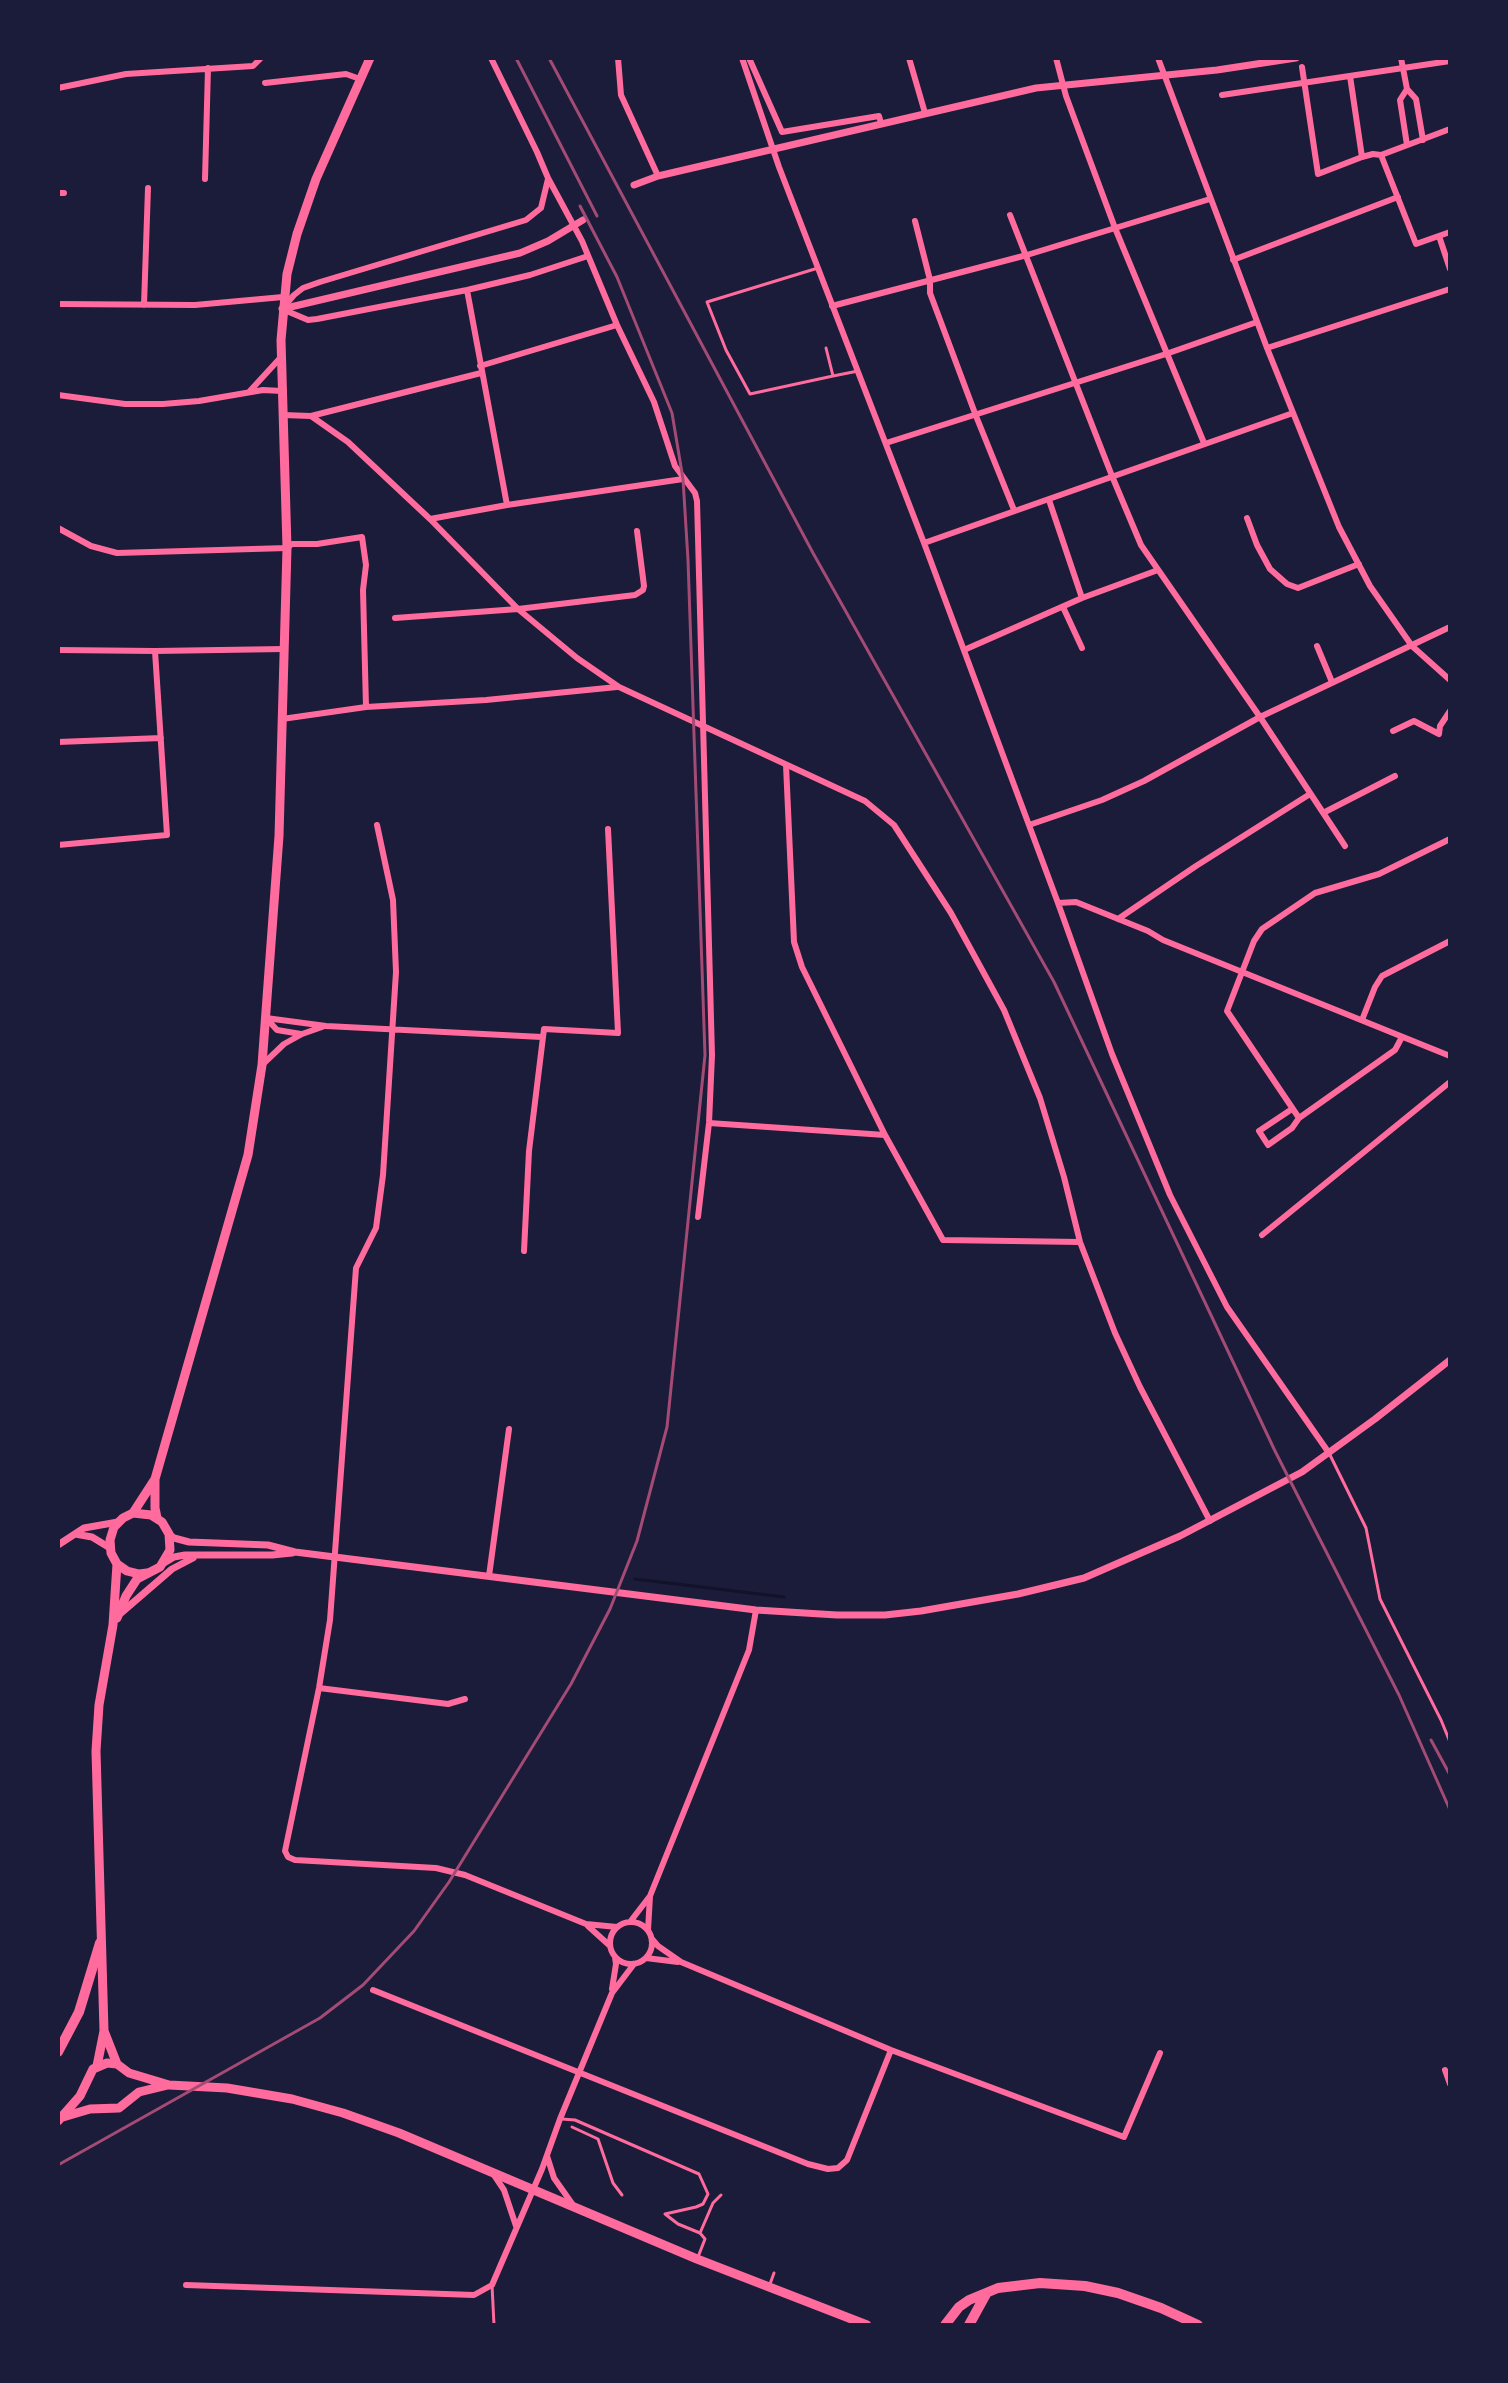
<!DOCTYPE html>
<style>
body{margin:0}
#map{position:relative;width:1508px;height:2383px;overflow:hidden;background:#1b1b3a;font-family:"Noto Serif",serif}
canvas{display:block}
.frame{position:absolute;inset:0;border:60px solid #1b1b3a;pointer-events:none}
</style>
<div id="map">
<canvas width="1508" height="2383"></canvas>
<div class="frame"></div>
</div>
<script>
const ctx = document.querySelector('canvas').getContext('2d');
ctx.lineJoin = 'round';
const poly = rows => new Path2D(rows.map(r => 'M' + r).join(''));
function stroke(path, color, width, dash) { ctx.strokeStyle = color; ctx.lineWidth = width; ctx.lineCap = dash ? 'butt' : 'round'; ctx.setLineDash(dash || []); ctx.stroke(path); }
stroke(poly([
 [635,1579,784,1597]
]), '#12122b', 3);
stroke(poly([
 [818,268,707,302,726,350,750,394,833,376],
 [826,348,833,376,858,371],
 [1329,1453,1366,1528,1380,1599,1441,1720,1450,1742],
 [562,2119,575,2120,699,2174,708,2194,703,2204,696,2207,665,2214],
 [572,2127,598,2139,613,2183,622,2195],
 [665,2214,678,2224,700,2233,705,2239,698,2257],
 [700,2233,713,2203,721,2195],
 [770,2284,774,2273],
 [492,2285,494,2325]
]), '#ff6b9d', 3);
stroke(poly([
 [491,58,537,152,548,178,582,241,617,325,654,402,675,466,695,493,697,501,712,1055,709,1123,698,1217],
 [618,58,621,95,658,176],
 [742,58,779,167,924,543,1058,903,1112,1054,1170,1195,1227,1307,1329,1453],
 [749,58,782,132,879,116,881,123],
 [909,58,925,113],
 [1056,58,1066,96,1115,228,1204,443],
 [1158,58,1267,348,1339,527,1370,586,1412,646,1450,680],
 [1401,58,1407,89,1416,99,1423,140],
 [1302,67,1318,174,1362,157,1373,154,1381,155],
 [1350,76,1362,157],
 [265,83,346,74,360,79],
 [58,88,126,74,253,66,261,58],
 [1407,89,1400,100,1407,145],
 [1222,95,1450,61],
 [1450,129,1381,155,1416,244,1450,232],
 [205,179,208,68],
 [548,179,541,208,526,220,320,282,303,288,294,295,282,309,308,320,317,319,467,290,530,275,588,256],
 [58,193,64,193],
 [1010,215,1112,476,1141,545,1260,717,1345,846],
 [915,221,930,280,930,293,976,416,1014,510],
 [1439,236,1450,269],
 [1233,260,1398,197],
 [467,290,507,505],
 [58,304,195,305,283,297],
 [144,305,148,188],
 [832,306,1027,255,1210,199],
 [1267,348,1450,289],
 [480,366,617,325],
 [249,392,282,356],
 [58,395,125,404,163,404,199,401,263,390,282,391],
 [283,415,311,416,348,442,430,519,518,609,577,658,619,687,865,801,894,825,951,913,1004,1010,1040,1098,1064,1177,1080,1242,1115,1333,1140,1387,1210,1521],
 [311,416,481,373],
 [886,443,1166,354,1257,322],
 [1049,500,1082,598],
 [1247,518,1257,545,1270,569,1287,584,1298,588,1359,564],
 [430,519,507,505,683,479],
 [58,528,91,546,117,553,287,548,292,544,317,544,362,537,366,565,363,590,366,707],
 [924,543,1293,413],
 [1063,607,1082,648],
 [395,618,518,609,635,595,643,590,644,586,637,531],
 [1317,646,1332,682],
 [58,650,155,651,284,649],
 [964,650,1082,598,1158,570],
 [282,719,366,707,486,700,617,687],
 [1393,731,1414,721,1439,734,1440,726,1450,711],
 [58,742,161,738],
 [786,765,794,942,802,967,885,1135,943,1240,1080,1242],
 [1323,813,1395,776],
 [377,825,393,900,396,972,383,1175,376,1228,356,1268,330,1620,319,1688,285,1851,288,1857,295,1860,436,1868,465,1875,586,1924,617,1927],
 [1029,825,1102,800,1144,781,1260,717,1450,627],
 [58,845,167,835,155,651],
 [1058,903,1076,902,1148,931,1163,940,1450,1056],
 [1118,919,1196,866,1310,794],
 [266,1018,326,1026,542,1037],
 [266,1018,277,1030,301,1034],
 [1362,1020,1375,987,1382,976,1450,941],
 [1402,1037,1395,1050,1299,1118,1227,1011,1254,941,1262,929,1315,893,1379,874,1450,839],
 [262,1065,284,1044,302,1034,322,1027],
 [1292,1109,1259,1131,1268,1145,1292,1128,1299,1118],
 [709,1123,885,1135],
 [1262,1235,1450,1082],
 [524,1251,529,1151,544,1029,618,1033,608,829],
 [489,1576,509,1429],
 [319,1688,448,1704,465,1699],
 '610 1943a21 21 0 1 1 42 0a21 21 0 1 1-42 0Z',
 [630,1922,650,1896],
 [588,1926,609,1945],
 [648,1930,650,1896,749,1650,756,1610],
 [652,1939,658,1946,681,1962,891,2050,1124,2137,1160,2053],
 [646,1958,678,1962],
 [612,1989,616,1964,615,1957],
 [373,1990,808,2164,828,2169,838,2168,847,2160,891,2050],
 [1445,2070,1450,2084],
 [547,2156,554,2178,573,2205],
 [494,2175,504,2190,516,2226],
 [186,2285,474,2295,492,2285,542,2169,560,2119,612,1993,634,1964]
]), '#ff6b9d', 6);
stroke(poly([
 [634,185,658,176,1036,88,1217,70,1296,58],
 [282,309,520,253,548,241,583,220],
 [75,1534,92,1537,110,1548],
 [169,1534,174,1538,189,1542,268,1545,295,1552,756,1610,837,1615,885,1615,921,1611,1018,1594,1084,1578,1180,1536,1302,1472,1375,1419,1450,1360],
 [58,1545,84,1528,118,1522],
 [164,1563,174,1557,185,1555,272,1555,292,1553],
 [121,1613,172,1569,193,1558]
]), '#ff6b9d', 7);
stroke(poly([
 [133,1513,155,1479],
 [157,1518,155,1508,155,1479,248,1155,262,1065,279,836,287,548,281,340,287,274,297,234,316,179,370,58],
 [117,1618,126,1596,137,1579,160,1567,170,1550,169,1534,162,1522,151,1515,133,1513,123,1518,114,1527,110,1540,111,1553,117,1564,127,1571,139,1574,147,1573],
 [104,2031,117,2064],
 [97,2066,104,2031,96,1751,99,1705,113,1625,117,1564],
 [63,2117,90,2109,119,2108,139,2092,168,2085],
 [58,2121,80,2096,93,2069,107,2063,117,2064,129,2073,169,2085,227,2088,292,2099,343,2113,399,2133,697,2259,867,2325]
]), '#ff6b9d', 9);
stroke(poly([
 [58,2052,79,2012,100,1943],
 [945,2325,959,2307,969,2300,998,2288,1040,2283,1085,2286,1118,2293,1161,2308,1198,2325],
 [969,2325,986,2294]
]), '#ff6b9d', 10);
stroke(poly([
 [516,58,597,216],
 [549,58,813,553,1054,982,1275,1451,1399,1695,1450,1810],
 [1431,1740,1450,1775],
 [58,2165,320,2018,363,1985,414,1931,449,1882,571,1684,610,1609,637,1541,667,1427,705,1055,688,560,683,479,672,413,617,277,580,206]
]), '#a44b75', 3);
</script>
